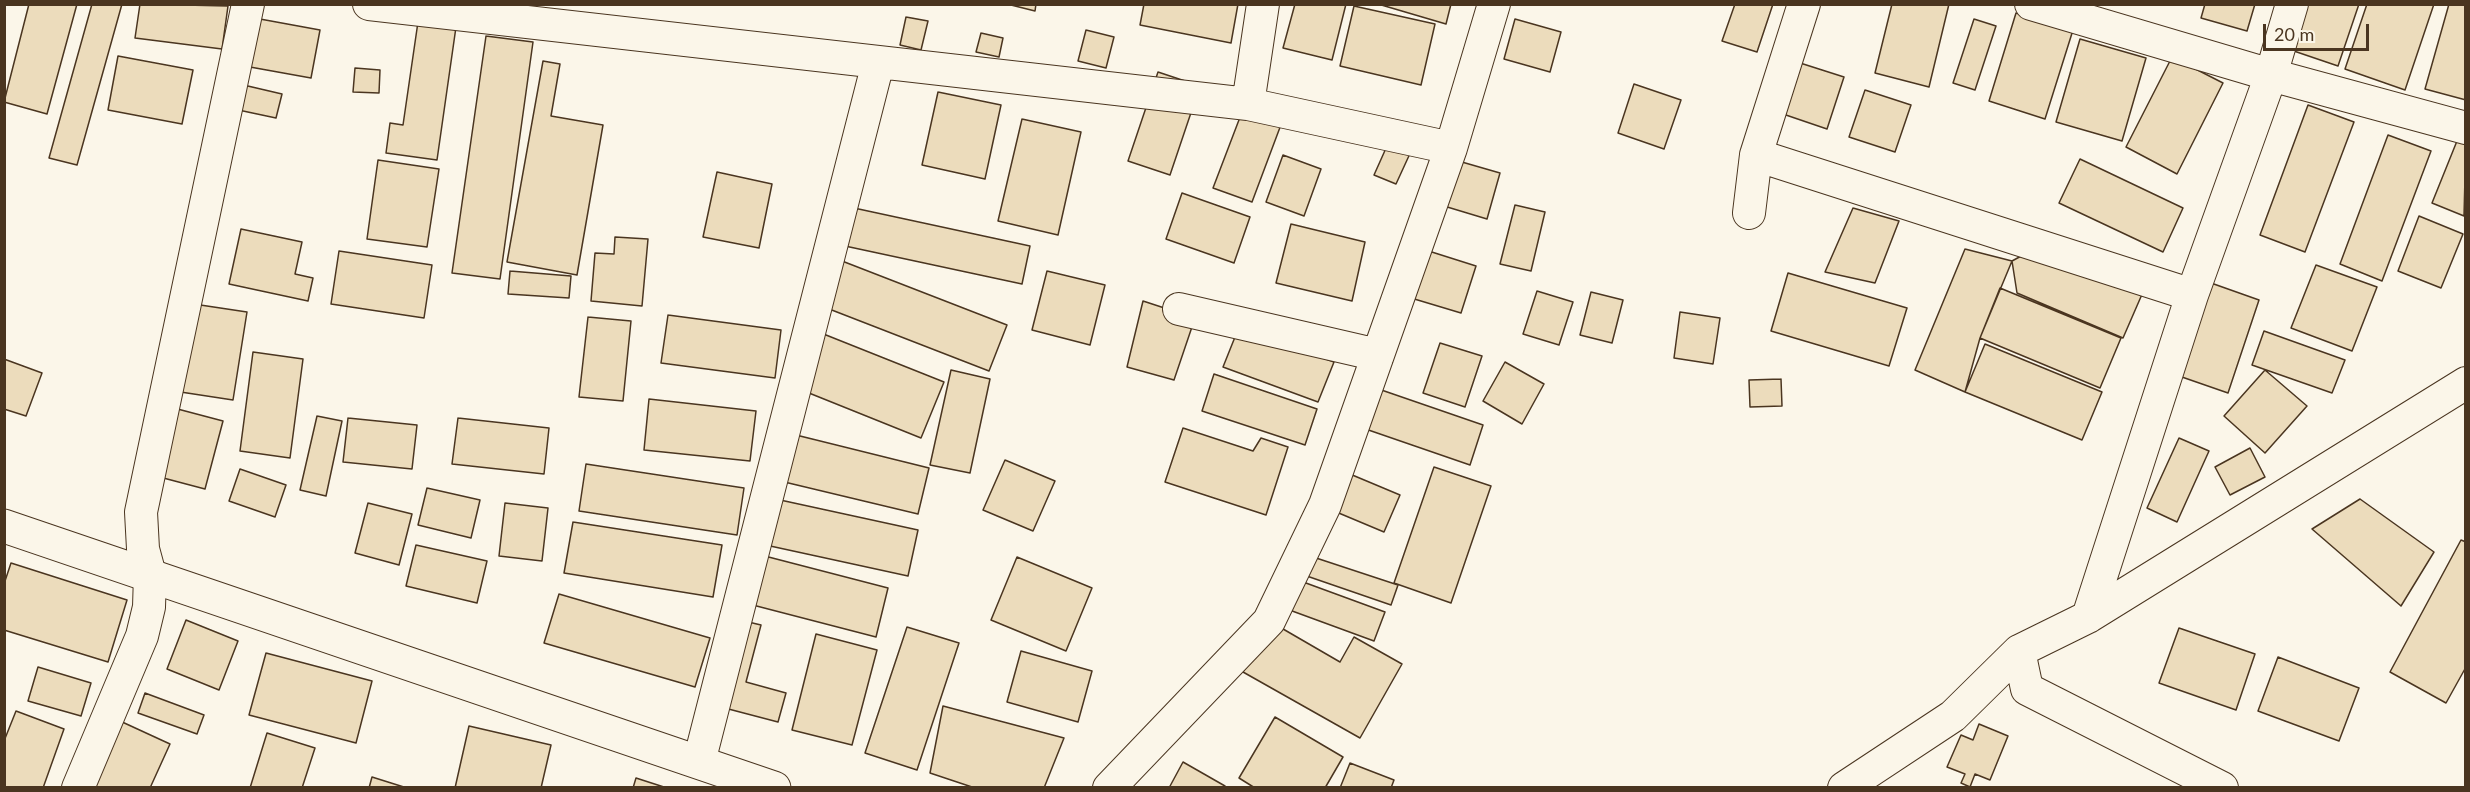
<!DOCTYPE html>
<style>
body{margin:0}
#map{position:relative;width:2470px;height:792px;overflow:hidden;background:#fbf6e9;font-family:Lato,sans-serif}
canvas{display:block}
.frame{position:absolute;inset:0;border:6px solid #4a3520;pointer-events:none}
.scale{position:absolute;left:2263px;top:24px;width:106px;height:27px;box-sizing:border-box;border:3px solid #4a3520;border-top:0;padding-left:8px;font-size:18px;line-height:21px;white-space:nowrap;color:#4a3520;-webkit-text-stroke:4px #fbf6e9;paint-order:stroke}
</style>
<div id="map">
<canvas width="2470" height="792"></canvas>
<div class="frame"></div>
<div class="scale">20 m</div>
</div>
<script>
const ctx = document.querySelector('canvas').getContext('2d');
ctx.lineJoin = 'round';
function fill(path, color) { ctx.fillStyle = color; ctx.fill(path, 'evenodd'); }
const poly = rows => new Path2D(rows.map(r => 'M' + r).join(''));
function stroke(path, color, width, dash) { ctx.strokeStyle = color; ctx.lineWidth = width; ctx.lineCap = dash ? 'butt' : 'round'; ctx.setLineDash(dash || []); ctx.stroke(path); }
const building = poly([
 [29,4,77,4,47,114,4,102,29,4],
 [92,4,122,4,77,165,49,158,92,4],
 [140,4,228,6,222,49,135,38,140,4],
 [1007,4,1036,4,1035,11,1007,4],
 [1144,4,1238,4,1231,43,1140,25,1144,4],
 [1295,4,1346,4,1332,60,1283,48,1295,4],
 [1378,4,1451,4,1446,24,1378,4],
 [1735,4,1773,4,1757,52,1722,41,1735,4],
 [1892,4,1949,4,1929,87,1875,73,1892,4],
 [2205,4,2255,4,2247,31,2201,18,2205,4],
 [2300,4,2359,4,2338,66,2285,48,2300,4],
 [2367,4,2434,4,2405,90,2345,69,2367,4],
 [2449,4,2466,4,2466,100,2425,89,2449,4],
 [1354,6,1435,24,1421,85,1340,66,1354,6],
 [2016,13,2073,30,2045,119,1989,101,2016,13],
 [419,15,457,20,437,160,386,153,390,123,403,125,419,15],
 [906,17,928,21,921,50,900,45,906,17],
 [260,19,320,30,311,78,250,67,260,19],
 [1515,19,1561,32,1550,72,1504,59,1515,19],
 [1974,19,1996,26,1975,90,1953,83,1974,19],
 [1086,30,1114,37,1106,68,1078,61,1086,30],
 [981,33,1003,38,999,57,976,52,981,33],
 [486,36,533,42,500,279,452,273,486,36],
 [2080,39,2146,58,2122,141,2056,122,2080,39],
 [118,56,193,70,182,124,108,110,118,56],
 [2172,57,2223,83,2177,174,2126,147,2172,57],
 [543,61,560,64,551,116,603,125,577,275,507,262,543,61],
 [1797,62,1844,77,1827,129,1780,113,1797,62],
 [355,68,380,70,379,93,353,92,355,68],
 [1158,72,1200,86,1170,175,1128,161,1158,72],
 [235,83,282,94,276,118,229,108,235,83],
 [1634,84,1681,100,1664,149,1618,133,1634,84],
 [1865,90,1911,105,1895,152,1849,137,1865,90],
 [1250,91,1288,106,1252,202,1213,188,1250,91],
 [938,92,1001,105,985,179,922,165,938,92],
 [2308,105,2354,122,2305,252,2260,235,2308,105],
 [1022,119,1081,132,1058,235,998,221,1022,119],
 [2388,135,2431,151,2382,281,2340,264,2388,135],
 [2459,136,2466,138,2464,216,2432,203,2459,136],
 [1391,137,1413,147,1396,184,1374,175,1391,137],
 [1283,155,1321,169,1304,216,1266,202,1283,155],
 [1448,158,1500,173,1487,219,1434,203,1448,158],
 [2080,159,2183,208,2163,252,2059,203,2080,159],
 [378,160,439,169,427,247,367,239,378,160],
 [717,172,772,184,759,248,703,237,717,172],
 [1182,193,1250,217,1234,263,1166,239,1182,193],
 [1515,205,1545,212,1531,271,1500,264,1515,205],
 [854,208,1030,246,1022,284,845,246,854,208],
 [1853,208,1899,221,1875,283,1825,272,1853,208],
 [2419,216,2463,234,2441,288,2398,271,2419,216],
 [1291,224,1365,242,1352,301,1276,283,1291,224],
 [241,229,302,242,295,274,313,278,308,301,229,284,241,229],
 [615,237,648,239,642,306,591,301,595,253,614,254,615,237],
 [1416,247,1476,266,1461,313,1401,295,1416,247],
 [2036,248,2143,292,2123,338,2017,293,2012,261,2036,248],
 [1965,249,2012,261,1980,338,1965,392,1915,370,1965,249],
 [339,251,432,265,424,318,331,304,339,251],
 [842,261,1007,325,989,371,824,307,842,261],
 [2316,265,2377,287,2352,351,2291,328,2316,265],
 [510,271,571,276,569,298,508,294,510,271],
 [1047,271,1105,285,1090,345,1032,330,1047,271],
 [1788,273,1907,308,1889,366,1771,331,1788,273],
 [2211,283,2259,300,2228,393,2179,376,2211,283],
 [2000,288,2121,338,2100,388,1980,338,2000,288],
 [1537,291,1573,302,1559,345,1523,334,1537,291],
 [1591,292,1623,300,1612,343,1580,335,1591,292],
 [1143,301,1195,318,1174,380,1127,367,1143,301],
 [187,303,247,312,233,400,174,391,187,303],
 [1680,312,1720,318,1713,364,1674,358,1680,312],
 [668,315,781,330,775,378,661,363,668,315],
 [588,317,631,321,623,401,579,397,588,317],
 [1239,327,1334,362,1318,402,1223,367,1239,327],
 [2264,331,2345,360,2332,393,2252,365,2264,331],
 [821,333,944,382,921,438,799,389,821,333],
 [1440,343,1482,356,1465,407,1423,393,1440,343],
 [1985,344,2102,392,2082,440,1965,392,1985,344],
 [253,352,303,359,290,458,240,451,253,352],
 [4,359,42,373,26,416,4,409,4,359],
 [1505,362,1544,384,1522,424,1483,401,1505,362],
 [951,370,990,379,970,473,930,465,951,370],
 [2265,370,2307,406,2265,453,2224,416,2265,370],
 [1214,374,1317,409,1305,445,1202,411,1214,374],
 [1781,379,1782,406,1750,407,1749,380,1781,379],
 [1364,384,1483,425,1470,465,1351,424,1364,384],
 [649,399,756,411,750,461,644,450,649,399],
 [170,407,223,421,205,489,152,475,170,407],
 [317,416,342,421,326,496,300,490,317,416],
 [348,418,417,425,412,469,343,462,348,418],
 [458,418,549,428,544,474,452,464,458,418],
 [1183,428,1253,451,1261,438,1288,447,1266,515,1165,482,1183,428],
 [788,433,929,468,918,514,776,480,788,433],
 [2179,438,2209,451,2177,522,2147,508,2179,438],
 [2250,448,2265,477,2230,495,2215,467,2250,448],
 [1005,460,1055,481,1033,531,983,510,1005,460],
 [586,464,744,488,737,535,579,511,586,464],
 [1434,467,1491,486,1451,603,1394,583,1434,467],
 [240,469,286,485,275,517,229,501,240,469],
 [1338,469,1400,495,1384,532,1322,506,1338,469],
 [427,488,480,500,471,538,418,525,427,488],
 [771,498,918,530,908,576,761,544,771,498],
 [2360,499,2434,552,2401,606,2312,529,2360,499],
 [368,503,412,514,399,565,355,553,368,503],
 [505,503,548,508,542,561,499,556,505,503],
 [573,522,722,545,713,597,564,573,573,522],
 [2461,540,2466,542,2466,667,2446,703,2390,672,2461,540],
 [416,545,487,561,477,603,406,586,416,545],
 [757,554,888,588,876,637,745,603,757,554],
 [1304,554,1398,585,1391,605,1298,573,1304,554],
 [1017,557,1092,588,1066,651,991,620,1017,557],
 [11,563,127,600,108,662,4,630,4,584,11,563],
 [1295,579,1385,612,1374,641,1284,608,1295,579],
 [559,594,710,638,695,687,544,643,559,594],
 [186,620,238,641,219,690,167,669,186,620],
 [740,620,761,625,746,682,786,693,778,722,717,706,740,620],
 [1271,622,1340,662,1354,637,1402,664,1360,738,1243,672,1271,622],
 [907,627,959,643,917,770,865,753,907,627],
 [2179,628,2255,654,2236,710,2159,683,2179,628],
 [816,634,877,650,852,745,792,730,816,634],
 [1021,651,1092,671,1078,722,1007,702,1021,651],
 [266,653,372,681,356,743,249,715,266,653],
 [2278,657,2359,688,2339,741,2258,711,2278,657],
 [38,667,91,683,81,716,28,701,38,667],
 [145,693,204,715,197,734,138,713,145,693],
 [943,706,1064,738,1044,788,975,788,930,773,943,706],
 [16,711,64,729,43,788,4,788,4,741,16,711],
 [1275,717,1343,757,1325,788,1255,788,1239,778,1275,717],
 [120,721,170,744,150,788,93,788,120,721],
 [1979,724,2008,736,1990,780,1975,774,1970,787,1961,783,1965,774,1947,767,1961,735,1973,740,1979,724],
 [469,726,551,745,541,788,455,788,469,726],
 [267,733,315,748,302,788,250,788,267,733],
 [1183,762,1225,786,1224,788,1169,788,1183,762],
 [1350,763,1394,780,1391,788,1340,788,1350,763],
 [372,777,407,788,369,788,372,777],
 [636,778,667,788,633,788,636,778]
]);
fill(building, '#ecdcbc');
stroke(building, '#4a3520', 1.5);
const street = poly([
 [369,4,1248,104,1451,148],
 [2031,4,2271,75,2466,128],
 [1248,104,1263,4],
 [1756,155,2192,295],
 [1749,213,1756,155,1804,4],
 [1179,309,1378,355],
 [2088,617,2192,295,2271,75,2292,4],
 [2019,651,2027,689,2222,788],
 [699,762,878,63],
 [78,788,142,636,149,607,150,575,143,549,141,512,248,4],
 [1109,788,1269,621,1325,505,1451,148,1494,4],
 [1844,788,1953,716,2019,651,2088,617,2466,383]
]);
const secondary = poly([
 [4,526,774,788]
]);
stroke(street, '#4a3520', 34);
stroke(secondary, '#4a3520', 35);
stroke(street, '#fbf6e9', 32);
stroke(secondary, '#fbf6e9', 33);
</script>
